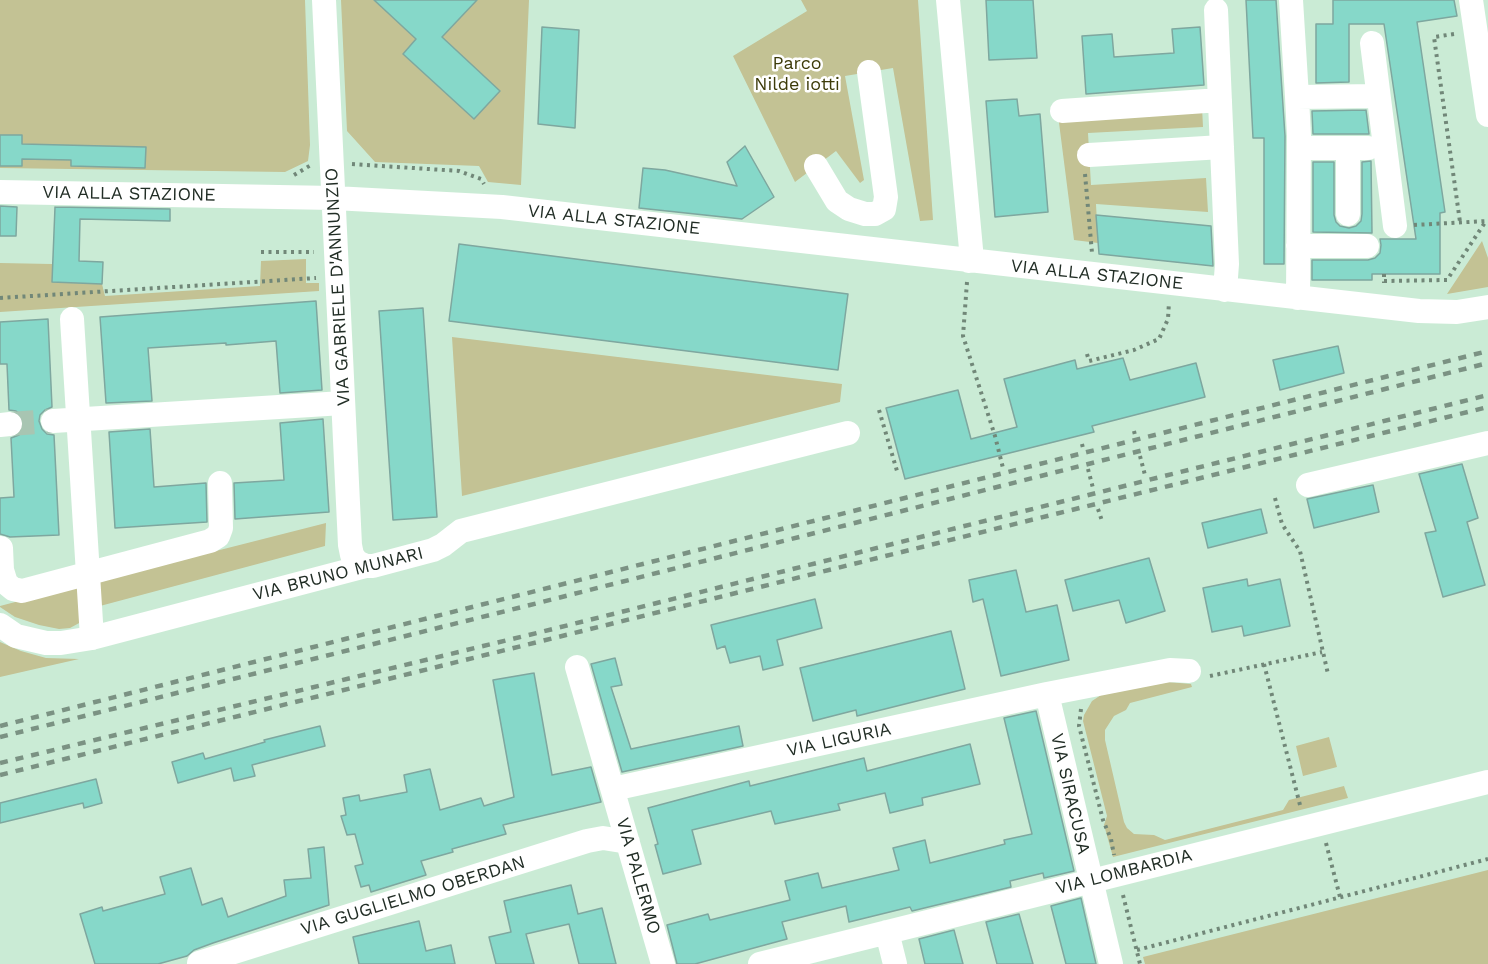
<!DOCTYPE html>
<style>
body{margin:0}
canvas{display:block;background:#caebd5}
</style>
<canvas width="1488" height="964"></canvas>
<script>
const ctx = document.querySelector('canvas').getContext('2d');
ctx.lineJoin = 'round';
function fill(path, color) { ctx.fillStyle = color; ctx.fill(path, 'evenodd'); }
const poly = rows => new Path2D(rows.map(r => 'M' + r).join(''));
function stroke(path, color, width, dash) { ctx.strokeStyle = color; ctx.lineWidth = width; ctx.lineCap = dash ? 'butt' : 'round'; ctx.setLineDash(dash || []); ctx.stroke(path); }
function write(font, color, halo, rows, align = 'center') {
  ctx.font = font + ' "Work Sans",sans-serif'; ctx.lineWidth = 5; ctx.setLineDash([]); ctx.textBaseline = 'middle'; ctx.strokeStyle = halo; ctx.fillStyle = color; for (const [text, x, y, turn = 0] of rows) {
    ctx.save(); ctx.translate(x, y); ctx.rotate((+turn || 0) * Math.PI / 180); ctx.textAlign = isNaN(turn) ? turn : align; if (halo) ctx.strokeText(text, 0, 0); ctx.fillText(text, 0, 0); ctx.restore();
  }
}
fill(poly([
 [0,0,305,0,310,145,308,161,285,172,0,168],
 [341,0,374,0,416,39,404,54,474,119,500,91,442,37,477,0,529,0,521,185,488,182,479,166,375,162,347,131],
 [801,0,918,0,933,220,920,221,893,68,845,76,864,180,860,183,836,151,795,182,733,56,807,11],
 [1202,107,1203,127,1088,133,1091,185,1206,178,1208,212,1096,204,1098,243,1074,240,1058,115],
 [1482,241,1488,258,1488,287,1447,294],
 [306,259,306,283,319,283,319,291,0,312,0,263,52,264,52,282,102,284,105,296,260,286,261,261],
 [452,337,842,384,840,402,462,496],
 [326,523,325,546,100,606,98,581],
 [80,585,81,622,70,628,59,629,39,625,15,617,0,607,0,606],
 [0,642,21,651,46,658,79,659,0,677],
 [1168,682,1191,684,1192,687,1130,703,1126,710,1114,716,1105,730,1105,740,1124,822,1127,828,1134,834,1154,835,1165,840,1283,810,1289,800,1344,786,1348,798,1113,857,1104,825,1107,816,1083,721,1084,715,1092,701,1101,695],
 [1329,737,1337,767,1303,776,1296,746],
 [1488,870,1488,964,1145,964,1143,957]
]), '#c3c294');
const building = poly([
 [374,0,477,0,442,37,500,91,474,119,403,54,416,39,374,0],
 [986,0,1033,0,1037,58,989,60,986,0],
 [1246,0,1276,0,1285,136,1284,264,1264,264,1264,138,1253,138,1246,0],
 [1333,0,1454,0,1457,16,1417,22,1445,212,1440,213,1440,274,1372,274,1372,280,1312,280,1312,260,1368,260,1375,258,1380,253,1381,245,1380,239,1416,239,1384,24,1349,24,1349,82,1316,83,1316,24,1333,24,1333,0],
 [542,27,579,30,575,128,538,124,542,27],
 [1200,27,1204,85,1086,94,1082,36,1112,34,1114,57,1174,53,1172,29,1200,27],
 [1017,99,1019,116,1040,114,1048,212,995,217,986,101,1017,99],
 [1366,110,1369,134,1313,134,1312,111,1366,110],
 [0,135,22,135,22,144,146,147,145,168,71,166,71,160,22,159,22,166,0,166,0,135],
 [745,146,774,197,742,219,639,208,643,168,665,170,737,186,727,162,745,146],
 [1371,161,1372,233,1313,232,1313,162,1334,162,1334,215,1336,222,1340,226,1349,228,1356,226,1361,221,1362,214,1362,162,1371,161],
 [0,206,17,207,16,236,0,236,0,206],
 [55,207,170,209,170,221,80,219,79,261,103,262,102,284,52,282,55,207],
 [1096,215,1211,226,1213,266,1099,254,1096,215],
 [459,244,848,294,838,370,449,321,459,244],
 [316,301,322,390,280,393,276,341,226,345,226,343,148,348,152,401,106,403,100,317,316,301],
 [423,308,437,517,393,520,379,311,423,308],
 [48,319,52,407,45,410,40,415,39,421,42,429,47,434,54,435,59,535,10,537,0,534,0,498,14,497,11,438,19,435,23,430,24,423,21,415,16,411,9,410,7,364,0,364,0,322,48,319],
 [1338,346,1344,373,1280,390,1273,360,1338,346],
 [1123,358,1130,380,1196,363,1205,397,1092,426,1094,432,905,479,886,408,958,390,971,439,1017,427,1004,379,1075,360,1077,369,1123,358],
 [323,419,329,512,235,519,234,483,284,480,280,423,323,419],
 [150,429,154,487,206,483,207,522,115,528,109,432,150,429],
 [1462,464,1478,518,1467,522,1485,585,1443,597,1425,533,1436,531,1419,474,1462,464],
 [1373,485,1379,512,1314,528,1307,499,1373,485],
 [1261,509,1267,533,1208,548,1202,523,1261,509],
 [1149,558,1165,611,1126,623,1119,600,1073,611,1065,580,1149,558],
 [1016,570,1026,612,1057,605,1069,660,1001,676,983,599,973,602,969,580,1016,570],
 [1247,579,1248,586,1280,579,1290,626,1244,636,1242,626,1212,632,1203,588,1247,579],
 [815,599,822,628,777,640,783,665,763,670,760,656,730,663,725,646,717,649,711,625,815,599],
 [951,631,965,689,857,716,856,710,813,721,800,668,951,631],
 [615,658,622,685,611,687,631,749,739,726,743,746,622,772,591,664,615,658],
 [534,673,552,775,591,767,601,802,503,825,506,834,452,849,453,852,421,861,426,875,371,892,369,885,361,887,355,866,363,864,355,834,347,835,341,816,346,815,343,798,359,795,360,801,407,792,404,775,430,769,440,810,481,798,484,806,514,797,493,680,534,673],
 [1036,711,1074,871,1044,878,1043,873,1010,881,1011,887,912,911,910,907,849,922,846,906,782,922,787,939,695,964,677,964,667,925,708,914,710,920,790,900,785,881,818,873,822,888,899,870,893,848,925,840,930,863,1005,844,1004,840,1032,834,1004,718,1036,711],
 [320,726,325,746,252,765,255,776,234,781,231,768,178,783,172,762,203,753,205,759,265,742,264,740,320,726],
 [970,744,980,784,922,798,923,805,890,813,885,793,838,804,840,810,775,824,771,811,692,830,701,864,663,874,655,845,658,844,648,808,749,781,750,786,864,758,867,771,970,744],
 [96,779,102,803,84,808,83,803,0,823,0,803,96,779],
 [324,847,329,905,213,943,194,950,187,956,158,964,95,964,80,914,102,907,103,911,165,894,160,877,191,868,202,905,222,898,228,917,286,896,284,880,311,878,308,849,324,847],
 [571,885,578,914,602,908,616,964,579,964,569,924,526,934,534,964,496,964,489,937,511,932,504,901,571,885],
 [1081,898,1096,964,1066,964,1051,906,1081,898],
 [1019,914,1033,964,997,964,986,922,1019,914],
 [419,921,426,951,451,945,455,964,359,964,353,937,419,921],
 [954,930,963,964,925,964,919,939,954,930]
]);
fill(building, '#86d8c9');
stroke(building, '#7ea79f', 1.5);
stroke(poly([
 [10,424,53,421]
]), '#a8c5b2', 24, [24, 12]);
stroke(poly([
 [1454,34,1434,37,1460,222],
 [352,164,459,171,481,179,484,184],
 [1085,174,1092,253],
 [294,175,311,165],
 [1414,225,1487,221],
 [261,252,314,252],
 [1384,274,1384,283],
 [1384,281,1447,280,1486,221],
 [967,282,963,336,995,436,1003,468],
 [0,298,316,278],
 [1087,354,1089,361,1134,350,1159,339,1168,319,1169,302],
 [879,410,897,471],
 [1134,431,1135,435],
 [1082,444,1083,448],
 [1140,456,1145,475],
 [1088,469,1093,488],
 [1275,498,1282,524,1300,551,1328,674],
 [1098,509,1102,521],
 [1264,664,1301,809],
 [1210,676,1322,652],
 [1081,709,1079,726,1103,820,1111,839,1114,855],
 [1326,843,1340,897],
 [1123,895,1140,964],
 [1137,950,1488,859]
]), '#718778', 4, [3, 4.5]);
stroke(poly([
 [324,0,350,545,352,555,357,562,366,566],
 [948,0,971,249,969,261],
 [1291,0,1297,97,1378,96],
 [1471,0,1488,115],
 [1216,10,1227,264,1225,290],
 [1372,43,1395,226],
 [1297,97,1299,136,1298,298],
 [1062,111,1220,100],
 [1299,148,1368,148],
 [1348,148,1348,214],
 [1089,155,1222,147],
 [816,166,837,201,849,209,865,214,875,214,884,209,886,197,869,72],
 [0,192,334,198,502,207,1419,311,1457,312,1488,307],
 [1298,246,1367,246],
 [72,319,92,638],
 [53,421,343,403],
 [0,425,10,424],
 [1308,485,1488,443],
 [1,548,2,570,6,583,13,589,22,591,210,541,218,536,221,528,220,483],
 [0,625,16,636,46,643,61,643,92,638,366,566,373,566,433,550,443,545,461,531,848,433],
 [577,667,663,964],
 [1047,694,1111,964],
 [613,789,1047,694,1170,670,1189,671],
 [887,932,895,964],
 [199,963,587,841,603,838,628,842],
 [760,964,1488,782]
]), '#fff', 24);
stroke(poly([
 [0,726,1488,351],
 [0,737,530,605,1488,363],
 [0,763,537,633,1488,395],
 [0,775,1488,407]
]), '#7b9283', 4.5, [8, 8]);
write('18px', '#3d3b09', '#fff', [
 ["Parco",797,64],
 ["Nilde iotti",797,85]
]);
write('18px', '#212d25', '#fff', [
 ["VIA ALLA STAZIONE",129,194,1],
 ["VIA ALLA STAZIONE",614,220,6],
 ["VIA ALLA STAZIONE",1097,275,6],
 ["VIA GABRIELE D'ANNUNZIO",338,287,-93],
 ["VIA BRUNO MUNARI",338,574,-14],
 ["VIA LIGURIA",839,740,-12],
 ["VIA SIRACUSA",1070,794,77],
 ["VIA LOMBARDIA",1124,872,-14],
 ["VIA PALERMO",638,876,74],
 ["VIA GUGLIELMO OBERDAN",413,896,-17]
]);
</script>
